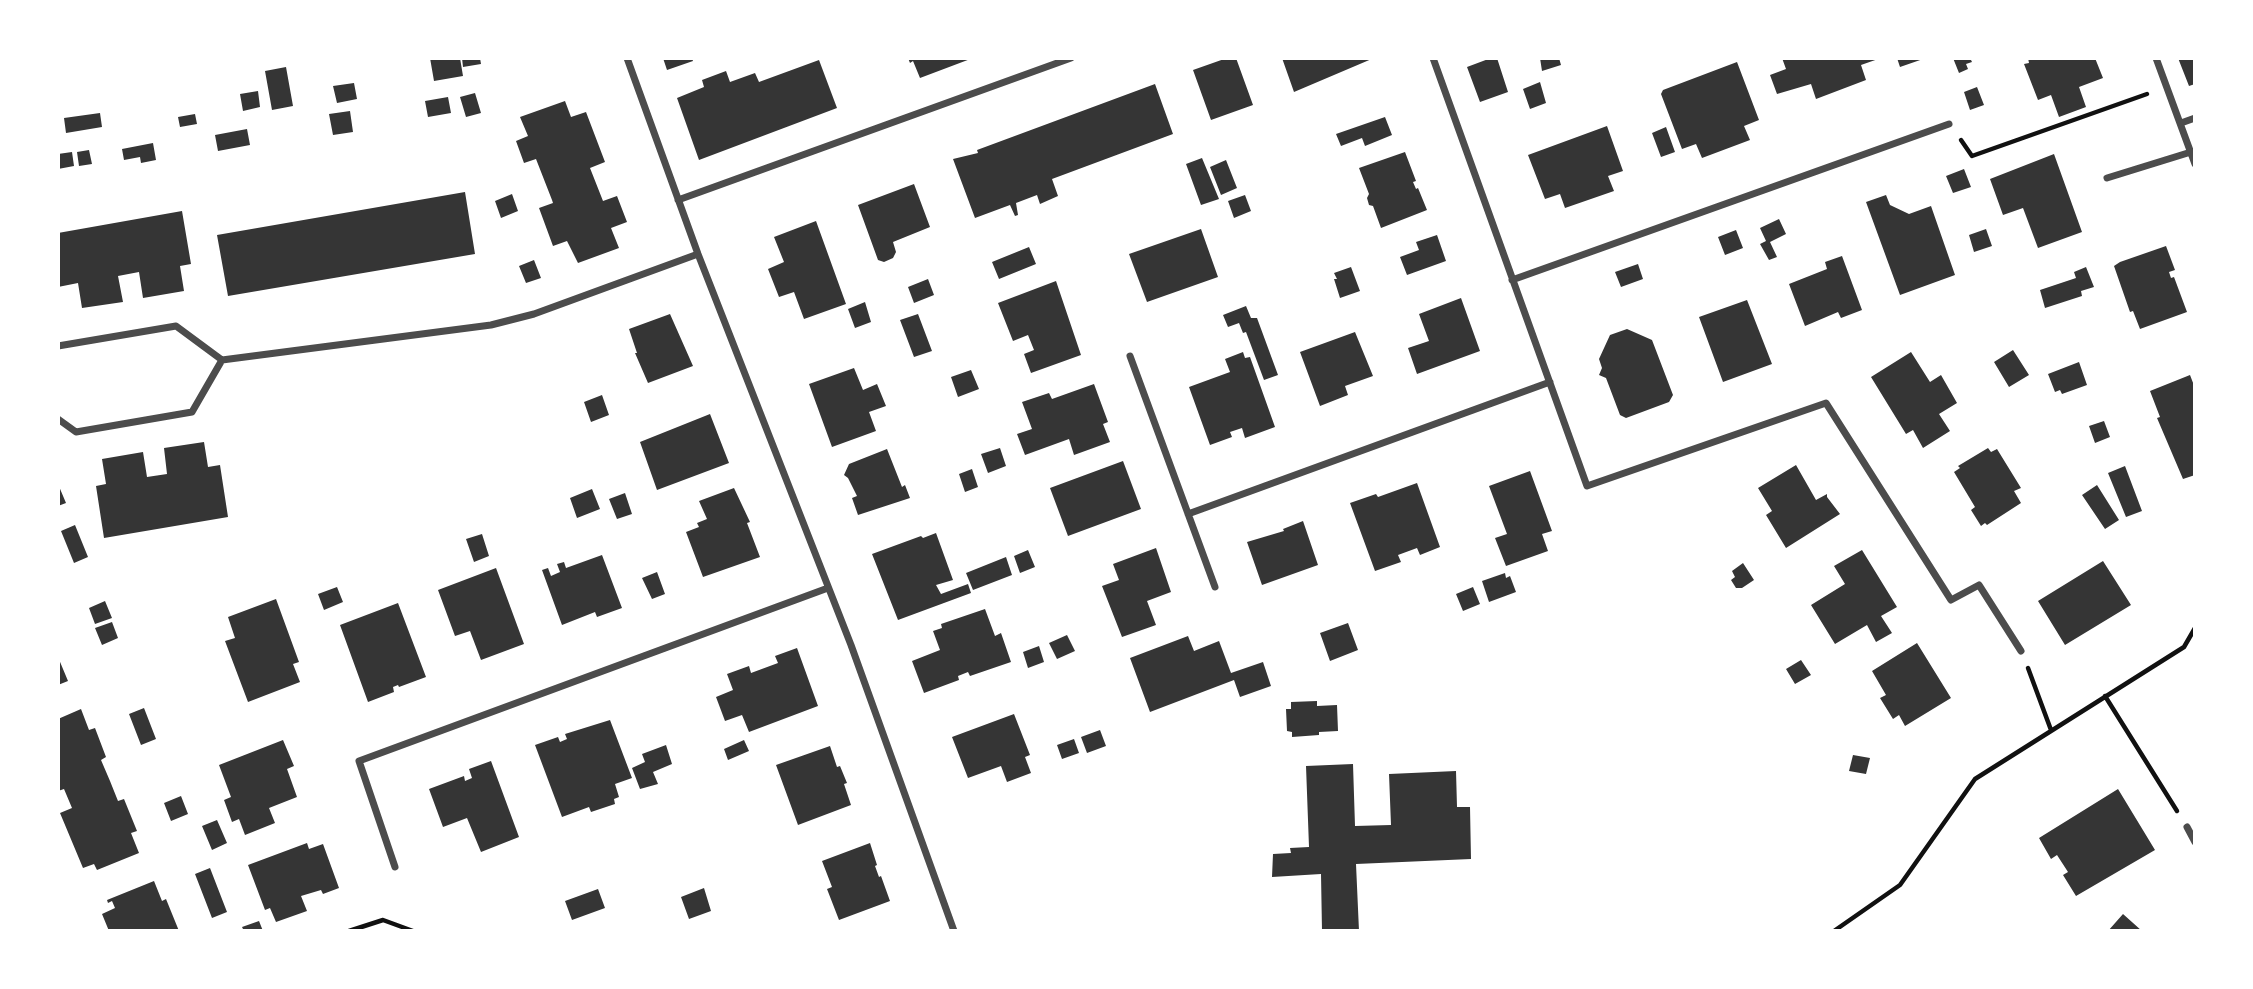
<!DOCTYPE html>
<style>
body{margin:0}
#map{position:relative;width:2253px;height:989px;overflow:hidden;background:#fff;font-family:"Sofia Sans Condensed",sans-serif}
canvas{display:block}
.frame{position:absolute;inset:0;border:60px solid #fff;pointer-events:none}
</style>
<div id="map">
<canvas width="2253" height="989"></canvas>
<div class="frame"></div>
</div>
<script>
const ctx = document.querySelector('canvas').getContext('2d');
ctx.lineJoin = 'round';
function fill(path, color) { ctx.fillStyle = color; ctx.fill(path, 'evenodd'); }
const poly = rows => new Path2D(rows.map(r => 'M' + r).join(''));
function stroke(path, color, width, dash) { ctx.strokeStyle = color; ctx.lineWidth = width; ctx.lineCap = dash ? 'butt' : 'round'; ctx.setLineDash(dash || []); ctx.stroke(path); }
fill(poly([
 [430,58,460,58,463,76,434,81],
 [462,58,480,58,481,64,463,67],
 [663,58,692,58,693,61,667,70],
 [908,58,973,58,920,78,913,61,910,63],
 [1227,58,1236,58,1253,105,1211,120,1193,70],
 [1282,58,1374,58,1294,92],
 [1491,58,1497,58,1508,92,1480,102,1467,67],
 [1540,58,1559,58,1561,65,1542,71],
 [1782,58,1881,58,1861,65,1866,80,1816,99,1811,84,1777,94,1770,75,1786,69],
 [1897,58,1926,58,1900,67],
 [1953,58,1970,58,1972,62,1966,64,1968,69,1959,73],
 [2028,58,2095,58,2103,78,2079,87,2086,107,2059,117,2051,95,2038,100,2024,64,2029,63],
 [2178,58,2195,58,2195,84,2189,86],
 [819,60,837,108,699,160,677,98,704,87,702,80,726,71,730,82,755,73,759,82],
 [1737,62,1759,120,1744,126,1750,140,1702,158,1696,144,1682,149,1661,94,1663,90],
 [286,67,293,106,272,110,265,71],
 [1540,82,1546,103,1530,109,1523,89],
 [354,83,357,99,337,103,333,86],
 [1155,84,1173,134,1052,179,1058,196,1040,204,1037,195,1016,203,1018,215,1015,216,1010,205,975,218,953,159,978,153,977,150],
 [1977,87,1984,105,1970,110,1964,92],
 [258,91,260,107,243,111,240,94],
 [475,93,481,113,466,117,460,97],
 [448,97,451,113,428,117,425,101],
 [565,101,571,117,586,112,605,162,590,168,603,201,617,196,627,222,611,228,619,248,578,263,567,241,553,246,539,208,553,203,552,200,536,159,524,163,516,141,528,136,520,117],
 [350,111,353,132,333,135,329,114],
 [100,113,102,127,66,133,64,118],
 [195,114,197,124,180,127,178,117],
 [1385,117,1392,135,1365,146,1362,138,1341,146,1336,134],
 [1607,126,1623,171,1608,176,1614,191,1565,208,1560,194,1545,199,1528,155],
 [1666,127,1675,152,1661,157,1652,133],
 [247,129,250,145,218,151,215,135],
 [153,143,156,160,141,163,140,157,124,160,122,149],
 [89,150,92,164,79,166,77,152],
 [72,152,74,166,58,169,58,154],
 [1405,152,1416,181,1413,182,1416,189,1418,188,1427,210,1381,228,1373,206,1369,205,1367,198,1369,194,1359,168],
 [2054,154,2082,232,2038,248,2023,208,2003,215,1990,179],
 [1202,158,1219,199,1201,205,1186,164],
 [1226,160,1237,188,1221,195,1210,167],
 [1964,169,1971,187,1953,193,1946,176],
 [914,184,930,227,893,242,896,252,893,258,884,262,878,260,858,205],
 [465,192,475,254,228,296,217,235],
 [512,194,518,211,501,218,495,201],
 [1245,195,1251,211,1234,218,1228,201],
 [1886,195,1890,205,1909,214,1931,206,1955,275,1900,295,1866,202],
 [182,211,191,264,180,266,184,291,143,298,139,272,118,276,123,302,82,308,78,283,58,287,58,233],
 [1779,219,1786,234,1770,242,1777,257,1769,260,1760,244,1766,241,1760,228],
 [816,221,846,304,804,319,794,292,779,297,768,269,784,262,774,237],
 [1201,229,1218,277,1147,302,1129,254],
 [1986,229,1992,246,1974,252,1969,235],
 [1736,230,1743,248,1725,255,1718,237],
 [1437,235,1446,261,1407,275,1400,257,1419,250,1416,242],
 [2166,246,2175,270,2169,272,2171,278,2174,277,2187,312,2140,329,2133,311,2130,312,2114,266,2120,262],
 [1029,247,1036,264,999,279,992,262],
 [1842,256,1862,310,1841,318,1838,312,1805,326,1789,284,1827,269,1825,262],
 [534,260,541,278,526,283,519,266],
 [1638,264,1643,279,1621,287,1615,272],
 [1351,267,1360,291,1340,298,1334,279,1337,279,1334,273],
 [2086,267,2094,287,2081,291,2082,296,2045,308,2040,290,2076,278,2074,272],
 [928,279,934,295,914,303,908,287],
 [1056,281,1081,355,1031,373,1024,354,1034,350,1028,335,1013,341,998,303],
 [1461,298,1480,351,1417,374,1408,348,1429,341,1419,314],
 [1747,300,1772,364,1723,382,1699,317],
 [865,302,871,322,855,328,848,309],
 [1246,306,1251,318,1257,318,1278,375,1264,380,1246,332,1243,333,1239,323,1228,327,1223,315],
 [670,314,693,366,648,383,635,353,637,353,629,329],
 [918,314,932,351,914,357,900,320],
 [1627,329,1652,340,1673,395,1669,402,1626,418,1620,415,1606,378,1599,375,1602,368,1599,359,1610,335],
 [1355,332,1373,376,1345,386,1348,395,1320,406,1300,352],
 [2013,350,2029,375,2009,387,1994,362],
 [1243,352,1245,358,1250,357,1275,427,1245,438,1242,428,1230,432,1232,437,1210,445,1189,387,1230,372,1225,359],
 [1911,352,1930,382,1941,375,1957,403,1939,414,1950,431,1923,448,1913,430,1906,434,1871,377],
 [2079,362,2087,385,2062,394,2060,390,2055,392,2048,374],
 [854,368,863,390,877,384,886,406,869,412,876,431,832,447,809,384],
 [971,370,979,389,958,397,951,377],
 [2190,375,2195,388,2195,475,2183,479,2157,418,2160,417,2150,391],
 [1094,384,1108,422,1103,424,1110,442,1074,455,1069,439,1025,455,1017,434,1032,429,1022,402,1049,393,1052,399],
 [602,395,609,415,591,422,584,402],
 [710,414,729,463,657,490,640,442],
 [2104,421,2110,437,2095,443,2089,426],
 [204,442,208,467,220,465,228,517,104,538,96,486,106,484,102,459,143,452,147,477,167,474,164,448],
 [1000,448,1006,466,988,473,981,454],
 [1988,448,1991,452,1997,449,2021,488,2014,491,2021,503,1987,525,1985,523,1981,526,1971,510,1975,507,1954,472,1960,468,1958,466],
 [887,449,902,487,905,485,910,498,858,515,852,498,857,496,848,478,844,475,849,464],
 [1123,461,1141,509,1068,536,1050,488],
 [1796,465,1816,500,1827,494,1827,497,1840,514,1786,548,1766,515,1772,511,1758,488],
 [2125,466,2142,511,2126,517,2108,473],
 [972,469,978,487,965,492,959,474],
 [1530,471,1552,531,1542,534,1548,551,1506,566,1495,538,1507,534,1489,486],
 [1417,483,1440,547,1420,555,1417,548,1398,555,1401,562,1375,571,1350,503,1376,494,1378,497],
 [58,484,66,503,58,506],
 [2097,485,2119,520,2105,529,2082,495],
 [734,488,750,522,747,523,760,557,703,577,686,532,699,527,697,523,707,519,699,501],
 [592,489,600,509,577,518,570,498],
 [625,493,632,514,617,519,609,499],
 [1303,521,1318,565,1262,585,1247,542,1284,531,1283,529],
 [75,525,88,557,74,563,61,531],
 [936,533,953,580,936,585,941,594,968,584,971,593,898,620,872,554,921,536,923,538],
 [482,534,489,556,474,562,466,539],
 [1156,548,1171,592,1147,601,1156,625,1122,637,1102,586,1119,580,1113,564],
 [1028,550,1035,567,1020,573,1014,556],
 [1862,550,1897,607,1881,616,1892,633,1876,642,1867,625,1835,644,1811,605,1845,584,1834,566],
 [602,555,622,608,597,617,595,612,562,625,542,570,548,568,551,576,560,572,557,564,564,562,566,568],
 [1006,557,1012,575,973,590,966,573],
 [2103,561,2131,605,2065,645,2038,601],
 [1743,563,1754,580,1742,588,1736,588,1731,580,1735,577,1732,571],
 [496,568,524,644,481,660,470,631,455,636,438,590],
 [657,572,665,594,652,599,642,578],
 [1505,573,1506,578,1510,576,1516,592,1489,602,1482,581],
 [337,587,343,602,324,610,318,594],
 [1473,587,1480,604,1463,611,1456,594],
 [276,599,299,662,293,664,300,682,248,702,225,641,235,638,228,617],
 [105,601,112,618,95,624,89,608],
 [398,603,426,677,399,687,398,685,393,687,394,692,368,702,340,625],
 [985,609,995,636,1001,633,1011,662,970,676,968,672,958,676,959,680,924,693,912,661,940,650,933,631,942,628,941,624],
 [112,622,118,638,102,645,95,628],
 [1348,623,1358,650,1330,661,1320,633],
 [1067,635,1075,651,1057,659,1049,643],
 [1188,636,1194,651,1219,641,1231,673,1263,662,1271,686,1240,697,1234,680,1150,712,1130,658],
 [1917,643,1951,698,1905,726,1899,715,1893,719,1880,698,1886,695,1872,671],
 [1039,646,1044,662,1028,668,1023,652],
 [797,648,818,706,749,732,742,715,725,721,716,697,733,690,727,674,749,666,751,673,778,663,775,656],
 [58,657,68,681,58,685],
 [1801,660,1811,675,1795,684,1786,669],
 [1317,701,1317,706,1337,705,1338,731,1319,732,1319,735,1292,737,1292,732,1287,731,1286,709,1291,709,1291,702],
 [144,708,156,739,141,745,129,714],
 [81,709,89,730,95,728,106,757,101,760,110,781,118,801,124,799,137,831,131,833,139,853,97,870,94,864,83,868,60,813,72,808,64,789,58,791,58,719],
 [1014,714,1030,755,1025,757,1031,773,1007,782,1001,766,968,778,952,737],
 [610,720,632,778,615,784,619,797,614,799,615,804,591,812,589,807,562,817,535,745,558,737,560,742,567,739,565,734],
 [1100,730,1106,746,1087,753,1081,737],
 [1074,739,1079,753,1062,759,1057,745],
 [283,740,294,766,287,769,297,797,269,808,275,823,245,835,239,819,232,822,224,800,231,797,219,765],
 [744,740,749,751,728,760,724,749],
 [666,745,672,764,653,772,658,784,640,789,632,768,645,762,642,754],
 [830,746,837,767,840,766,847,783,844,784,851,805,798,825,776,765],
 [1853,755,1870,758,1866,774,1849,771],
 [491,761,519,837,481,852,467,818,443,827,429,789,464,776,465,781,472,778,469,769],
 [1353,764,1355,826,1391,825,1389,774,1456,771,1457,807,1470,807,1471,859,1356,864,1359,931,1322,931,1321,874,1272,877,1273,854,1291,853,1290,848,1309,847,1306,766],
 [2118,789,2155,850,2076,896,2063,875,2068,872,2057,855,2051,859,2039,838],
 [181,796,188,814,171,821,164,803],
 [217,820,227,843,212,850,202,826],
 [307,843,309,849,323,844,339,888,323,894,321,890,301,896,307,911,276,922,270,908,265,910,248,865],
 [870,843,877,865,875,866,879,877,881,876,890,901,839,920,827,889,832,887,822,861],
 [210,868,227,912,212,918,195,874],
 [154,881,162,901,166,899,179,931,109,931,102,914,115,908,112,901,108,903,107,900],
 [704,888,711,911,689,919,681,897],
 [598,889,605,908,572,920,565,901],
 [2123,914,2142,931,2108,931],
 [259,921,263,931,244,931,242,927]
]), '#353535');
stroke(poly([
 [1961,140,1972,156,2147,94],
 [2028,668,2051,730],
 [2105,696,2177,811],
 [349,931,383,920,413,931],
 [1834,931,1900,885,1975,779,2184,647,2195,628]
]), '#111', 4.5);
stroke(poly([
 [627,58,698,254,851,645,954,931],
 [1433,58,1587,486,1826,403,1951,600,1979,585,2021,651],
 [2156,58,2195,164],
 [2181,123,2195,118],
 [2107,178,2191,152],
 [678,200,1071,58],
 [1512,280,1949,124],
 [58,346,176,326,222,360,491,325,534,314,698,254],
 [1130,356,1215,587],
 [58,419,76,432,192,412,222,360],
 [1188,514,1550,382],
 [2187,827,2195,842],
 [395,867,359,761,828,588]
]), '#4c4c4c', 7);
</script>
